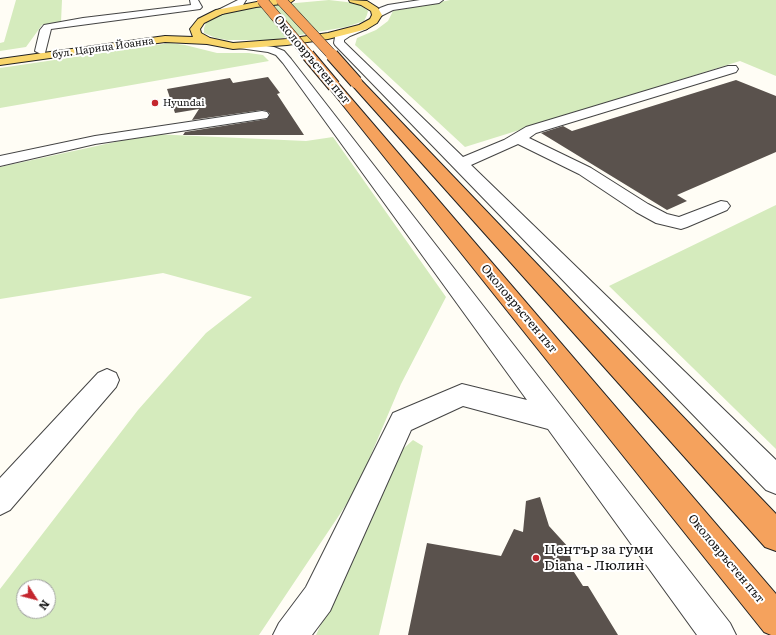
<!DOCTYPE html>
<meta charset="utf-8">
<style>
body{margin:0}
#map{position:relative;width:776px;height:635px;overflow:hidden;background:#fffdf5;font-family:Literata,serif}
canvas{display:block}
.north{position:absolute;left:16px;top:579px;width:40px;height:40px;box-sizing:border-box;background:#fff;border:1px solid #a0a0a0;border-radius:50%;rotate:126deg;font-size:11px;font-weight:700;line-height:16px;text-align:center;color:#111}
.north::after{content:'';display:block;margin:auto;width:14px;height:18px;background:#c4262e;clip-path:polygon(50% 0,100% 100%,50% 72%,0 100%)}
</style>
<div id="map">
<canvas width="776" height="635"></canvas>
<div class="north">N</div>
</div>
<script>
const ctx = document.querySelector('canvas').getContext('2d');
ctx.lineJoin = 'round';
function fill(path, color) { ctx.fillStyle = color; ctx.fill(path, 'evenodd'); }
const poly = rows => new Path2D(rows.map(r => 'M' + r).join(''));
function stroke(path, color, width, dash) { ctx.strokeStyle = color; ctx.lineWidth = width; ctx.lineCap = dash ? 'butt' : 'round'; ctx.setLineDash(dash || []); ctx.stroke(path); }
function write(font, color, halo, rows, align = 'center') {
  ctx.font = font + ' Literata,serif'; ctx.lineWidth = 4; ctx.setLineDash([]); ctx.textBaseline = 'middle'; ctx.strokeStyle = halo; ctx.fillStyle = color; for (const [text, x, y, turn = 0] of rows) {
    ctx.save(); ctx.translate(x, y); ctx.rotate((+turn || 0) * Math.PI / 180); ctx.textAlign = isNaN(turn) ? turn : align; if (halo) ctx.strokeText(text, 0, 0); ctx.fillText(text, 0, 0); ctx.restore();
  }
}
fill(poly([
 [16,0,62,0,61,22,42,25,26,47,0,51,0,43,4,42],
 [329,0,355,3,364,7,368,11,367,15,364,21,346,27,271,40,227,40,216,38,204,33,204,28,206,23,216,17,234,11,274,5],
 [450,0,776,0,776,76,740,61,465,147,355,45,357,38,376,30,388,21,393,11],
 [170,43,185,45,217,53,249,53,263,55,269,61,0,108,0,68],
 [152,134,306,141,333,137,446,297,401,384,356,490,259,635,0,635,0,589,138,410,206,333,252,297,163,273,0,299,0,167],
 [24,587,48,587,48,611,24,611],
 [776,205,776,449,609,286],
 [413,440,423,446,379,635,316,635,403,449]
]), '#d5ebbd');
fill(poly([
 [268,77,280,93,277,94,304,135,183,135,185,132,267,119,270,114,267,111,262,110,192,120,199,109,175,113,167,89,230,78,233,83],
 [736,80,776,96,776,152,677,195,687,201,667,210,541,133,563,126,572,131],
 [540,497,549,526,569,548,572,569,583,586,588,586,618,635,408,635,427,543,501,556,514,529,523,532,526,501]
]), '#5a524d');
const minor = poly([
 [190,0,198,0,202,7,200,9,51,29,45,53,41,54,35,51,40,30,44,25,83,18,191,5,190,0],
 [238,0,246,0,243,5,222,14,219,15,214,12,238,0],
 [420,0,443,0,439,3,393,10,377,18,372,15,380,8,388,5,420,0],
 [363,24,367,25,368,27,367,29,350,36,344,40,344,42,463,157,504,140,526,127,728,66,736,66,738,69,736,72,536,133,529,138,591,168,648,204,667,214,679,217,721,201,727,202,730,206,727,210,687,227,681,229,656,223,636,212,579,174,518,144,471,165,776,460,776,494,766,490,335,45,334,43,335,37,342,32,363,24],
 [243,43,274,47,284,51,291,59,730,623,736,635,697,635,548,429,463,406,411,430,330,611,312,635,273,635,279,623,306,587,393,413,462,384,527,400,283,63,276,55,268,52,239,48,238,46,243,43],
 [262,111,267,112,269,115,267,118,95,144,0,166,0,156,95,136,262,111],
 [107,369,116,373,119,380,116,387,10,510,0,515,0,478,98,373,107,369]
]);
const major = poly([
 [267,0,294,0,290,3,256,7,222,14,204,23,200,29,201,33,210,38,233,43,287,39,328,33,359,25,370,19,372,15,371,11,361,5,350,2,349,0,367,1,378,8,382,15,377,23,367,29,328,39,287,45,233,49,207,44,165,42,0,65,0,59,165,36,193,37,190,29,198,19,216,10,267,0]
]);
const highway = poly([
 [356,78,360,79,776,514,776,551,765,547,352,85,350,82,352,79,356,78],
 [334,82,338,83,776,594,776,635,771,635,764,632,330,89,328,86,330,83,334,82]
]);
stroke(minor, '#444', 2);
stroke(major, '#222', 2);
stroke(highway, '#222', 2);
fill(minor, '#fff');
fill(major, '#f9d66b');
fill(highway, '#f5a25d');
const highwayBridgeFar1 = poly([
 [262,0,309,56],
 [281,0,333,56]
]);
const highwayBridge = poly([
 [308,55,334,86],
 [332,55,356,82]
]);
stroke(highwayBridgeFar1, '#222', 11, []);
stroke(highwayBridge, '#222', 14, []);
stroke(highwayBridgeFar1, '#f5a25d', 10);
stroke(highwayBridge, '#f5a25d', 12);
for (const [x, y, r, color] of [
 [155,103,4,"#c4262e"],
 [536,558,4,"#c4262e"]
]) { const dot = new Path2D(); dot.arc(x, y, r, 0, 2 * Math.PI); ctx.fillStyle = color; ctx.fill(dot); stroke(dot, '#fff', 1.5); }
write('10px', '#111', '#fff', [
 ["бул. Царица Йоанна",103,48,-8]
]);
write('10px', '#111', '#fff', [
 ["Hyundai",163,103]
], 'left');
write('12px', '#111', '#fff', [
 ["Околовръстен път",312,60,50],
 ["Околовръстен път",519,309,50],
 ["Околовръстен път",726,559,50]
]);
write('14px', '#111', '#fff', [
 ["Център за гуми",544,550],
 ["Diana - Люлин",544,566]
], 'left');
</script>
